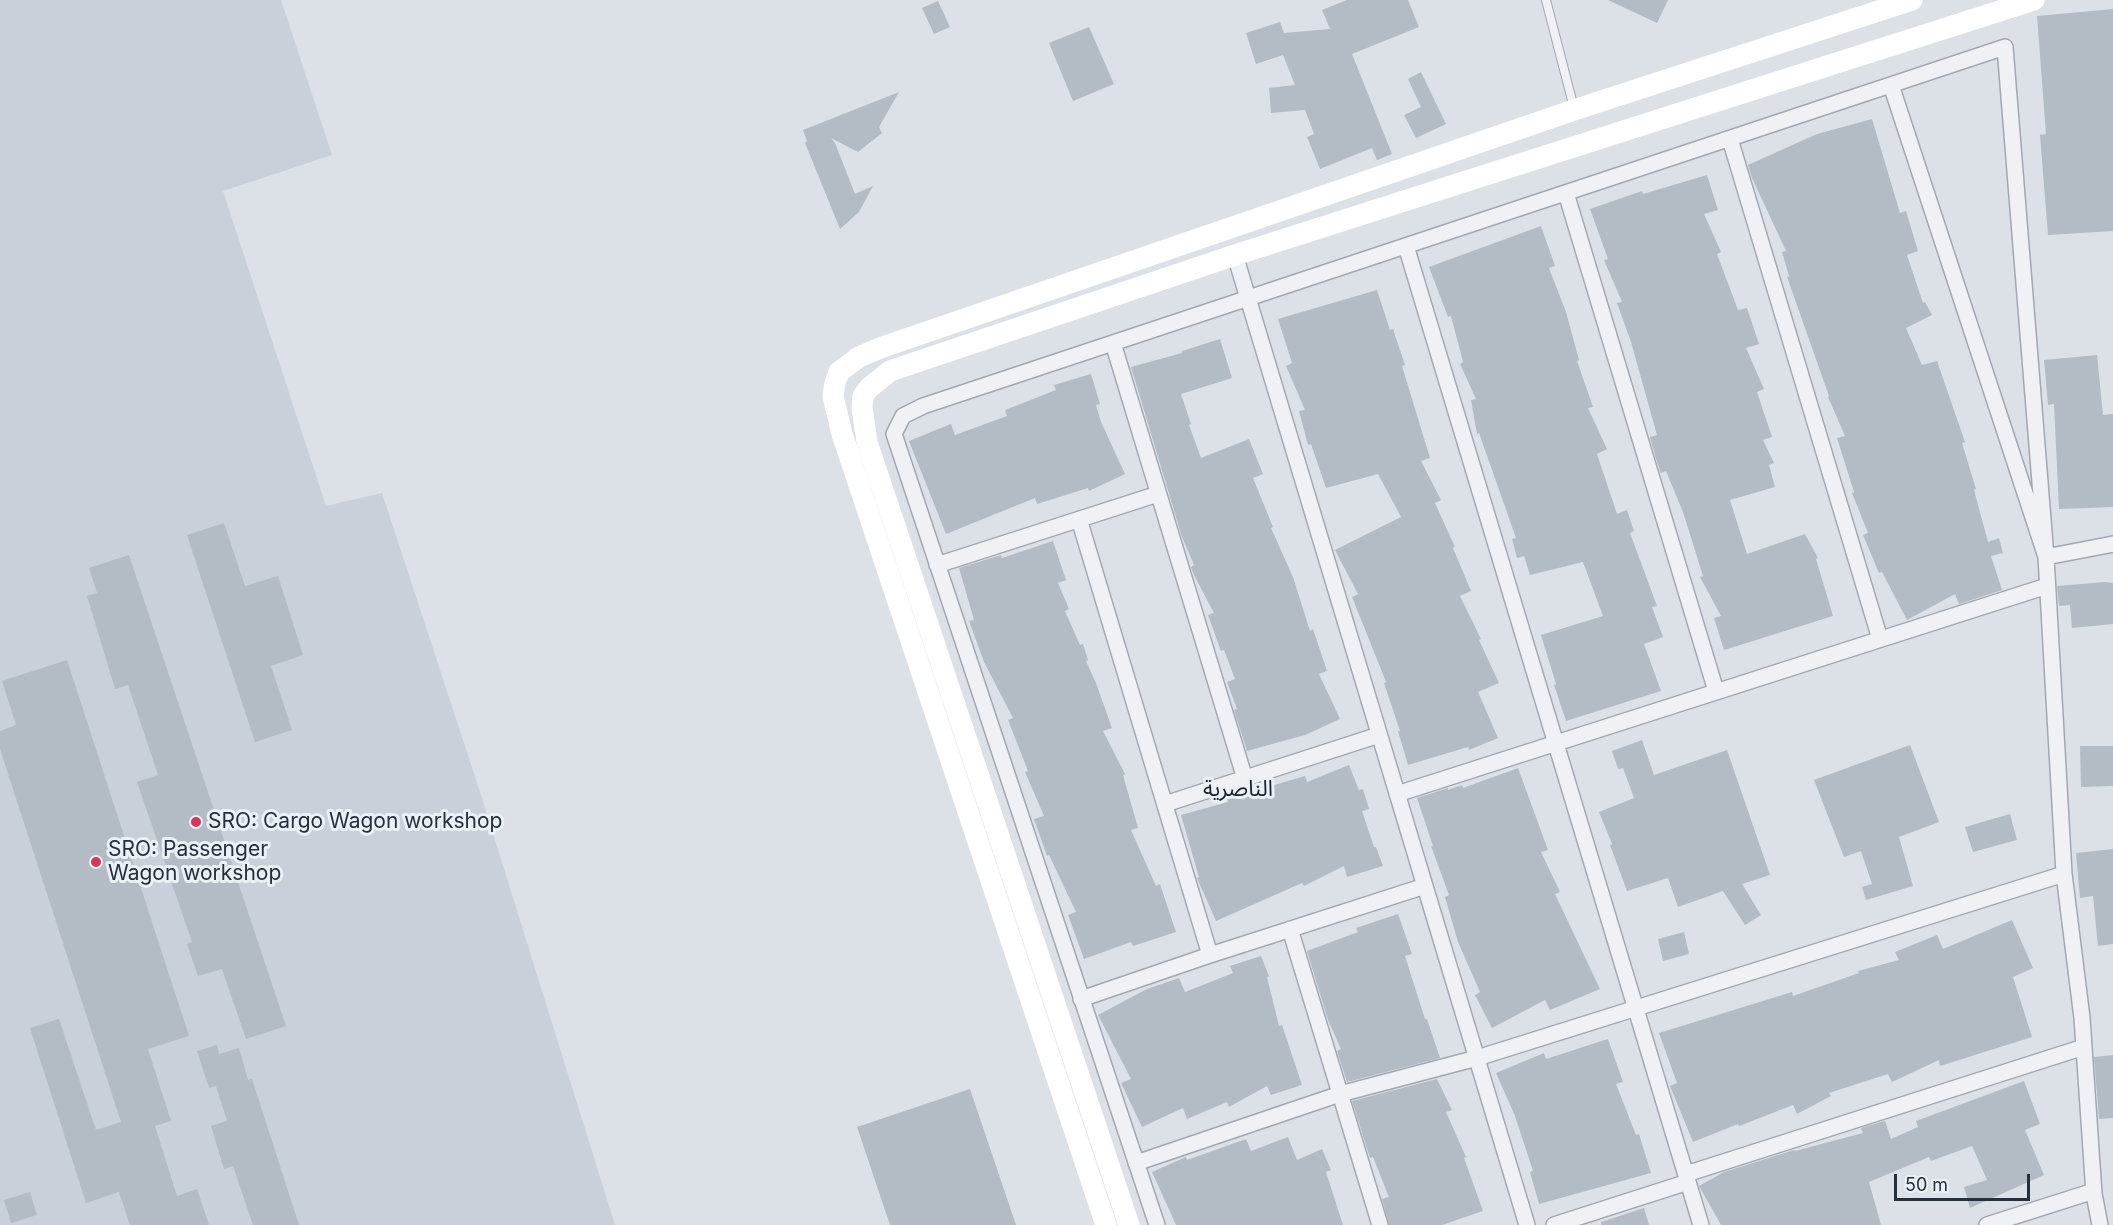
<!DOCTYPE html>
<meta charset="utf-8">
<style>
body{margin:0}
#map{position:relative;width:2113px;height:1225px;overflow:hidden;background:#dce1e7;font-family:Inter,sans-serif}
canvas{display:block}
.scale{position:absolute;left:1894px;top:1174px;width:136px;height:27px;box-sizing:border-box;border:3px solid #25303e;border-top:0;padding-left:8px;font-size:18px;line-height:21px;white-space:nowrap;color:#25303e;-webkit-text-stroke:4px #ebf0f5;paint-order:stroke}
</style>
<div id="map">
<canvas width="2113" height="1225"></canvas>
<div class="scale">50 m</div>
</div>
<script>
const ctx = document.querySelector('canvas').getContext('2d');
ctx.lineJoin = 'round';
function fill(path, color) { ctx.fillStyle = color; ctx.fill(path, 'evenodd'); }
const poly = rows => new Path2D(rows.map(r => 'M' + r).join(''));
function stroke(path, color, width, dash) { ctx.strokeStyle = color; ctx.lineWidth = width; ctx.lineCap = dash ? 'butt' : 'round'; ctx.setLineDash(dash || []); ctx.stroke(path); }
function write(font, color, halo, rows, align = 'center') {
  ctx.font = font + ' Inter,"Noto Sans Arabic",sans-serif'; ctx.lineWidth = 6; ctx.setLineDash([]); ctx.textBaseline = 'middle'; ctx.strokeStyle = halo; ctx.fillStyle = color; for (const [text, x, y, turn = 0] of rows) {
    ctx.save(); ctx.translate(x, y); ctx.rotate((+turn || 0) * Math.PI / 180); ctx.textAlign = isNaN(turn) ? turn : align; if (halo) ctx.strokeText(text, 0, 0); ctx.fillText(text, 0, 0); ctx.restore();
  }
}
fill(poly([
 [0,0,281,0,332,155,223,191,326,506,382,493,481,795,615,1225,0,1225]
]), '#c9d0d9');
fill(poly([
 [1347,0,1408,0,1419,27,1352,54,1392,154,1377,160,1372,148,1320,169,1307,137,1314,134,1305,110,1271,113,1269,88,1295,85,1283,55,1256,64,1246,33,1280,22,1284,33,1330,29,1322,10],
 [1608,0,1668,0,1657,23],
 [938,1,950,27,934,34,922,8],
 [2113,9,2113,231,2048,235,2040,135,2046,134,2037,16],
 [1089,27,1114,84,1073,101,1049,43],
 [1421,72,1446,124,1416,138,1404,115,1421,107,1408,79],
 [899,92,879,127,882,133,858,152,831,138,835,143,855,194,873,186,859,212,840,229,805,143,807,141,803,130],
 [1872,119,1900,213,1906,211,1918,251,1907,255,1923,303,1925,302,1932,315,1906,328,1922,365,1937,361,1965,442,1962,443,1976,489,1974,490,1988,542,1999,538,2003,553,1991,556,2002,590,1959,604,1955,594,1907,620,1882,572,1879,573,1863,535,1868,533,1852,493,1854,492,1837,438,1845,436,1828,397,1829,396,1787,277,1789,276,1782,252,1786,251,1752,178,1748,165,1817,134],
 [1707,175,1718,210,1704,214,1721,252,1717,254,1738,310,1747,308,1759,344,1746,348,1764,389,1757,392,1772,437,1763,440,1774,463,1769,465,1775,487,1730,500,1747,554,1805,534,1818,558,1816,559,1833,616,1724,650,1714,618,1721,616,1700,577,1703,576,1683,512,1666,471,1661,473,1657,462,1650,437,1657,435,1631,342,1617,303,1622,302,1604,260,1608,259,1590,209,1642,191,1643,194],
 [1541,226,1555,266,1549,268,1566,312,1579,360,1577,361,1593,407,1588,408,1607,449,1597,454,1617,514,1627,510,1634,531,1630,533,1657,606,1652,607,1663,637,1644,644,1661,691,1566,721,1554,685,1556,684,1541,635,1603,616,1583,562,1530,575,1524,556,1517,558,1512,539,1516,538,1479,433,1477,434,1471,400,1476,399,1460,364,1463,362,1451,316,1448,317,1429,267],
 [1377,290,1390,330,1393,329,1405,365,1402,366,1430,458,1421,461,1441,500,1435,503,1455,547,1453,548,1471,591,1460,596,1481,639,1479,640,1499,683,1478,692,1498,738,1469,750,1468,747,1408,765,1398,731,1400,731,1384,683,1386,682,1352,597,1358,594,1335,550,1401,517,1378,474,1326,488,1311,444,1308,445,1299,411,1305,410,1286,366,1292,363,1278,319],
 [1220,339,1232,378,1181,394,1191,424,1189,425,1201,458,1249,439,1263,474,1253,478,1273,527,1271,528,1293,577,1310,631,1313,629,1327,671,1319,674,1340,719,1305,735,1247,751,1234,710,1237,709,1227,682,1235,679,1224,650,1221,651,1208,615,1214,613,1194,575,1191,567,1194,565,1182,537,1131,367,1182,353,1182,351],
 [2097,355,2103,415,2113,414,2113,507,2059,509,2054,404,2048,405,2044,360],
 [1091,374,1100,404,1096,405,1101,422,1125,474,1089,491,1088,488,1037,504,1035,498,946,534,909,441,951,424,955,435,1007,416,1005,410,1056,390,1054,385],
 [224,523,245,586,278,576,303,655,271,666,292,730,255,742,187,535],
 [1053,541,1066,580,1058,583,1069,609,1065,611,1080,645,1083,644,1088,660,1086,661,1096,683,1112,728,1103,731,1125,774,1123,775,1138,828,1131,830,1156,886,1160,884,1176,932,1133,946,1131,942,1084,959,1068,915,1076,912,1049,855,1047,856,1034,819,1044,816,1025,772,1028,771,1008,720,1013,718,984,662,969,621,974,620,959,568,1001,555,1002,558],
 [129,555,286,1026,246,1039,222,969,198,976,187,944,192,942,137,782,158,775,128,685,115,689,87,596,97,593,89,568],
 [2105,582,2113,583,2113,624,2072,628,2070,605,2059,606,2057,586],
 [67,660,189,1036,148,1049,171,1121,155,1126,177,1196,197,1189,209,1225,130,1225,119,1192,86,1203,30,1028,59,1019,96,1130,121,1122,0,749,0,731,16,725,2,681],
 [1642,740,1654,775,1727,750,1770,875,1742,884,1761,915,1745,925,1723,891,1678,907,1668,878,1627,891,1610,845,1612,844,1599,812,1634,798,1623,768,1618,769,1612,751],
 [1910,745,1939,822,1899,837,1913,886,1866,900,1862,887,1872,884,1861,851,1844,857,1814,780],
 [2080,746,2113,746,2113,786,2081,787],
 [1349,765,1359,790,1363,789,1369,809,1362,811,1374,847,1376,847,1383,866,1347,877,1344,866,1304,886,1302,883,1216,921,1197,878,1199,877,1181,815,1228,802,1226,795,1260,784,1261,789,1305,776,1307,782],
 [1518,768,1548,850,1541,852,1560,892,1555,894,1600,989,1550,1010,1545,1000,1492,1028,1475,995,1480,992,1458,942,1445,897,1449,895,1431,846,1433,846,1417,798,1448,788,1448,790,1462,785,1463,788],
 [2010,814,2017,840,1973,852,1965,827],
 [2113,849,2113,944,2098,946,2093,896,2080,898,2076,853],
 [1398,914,1412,954,1405,956,1425,1019,1427,1019,1440,1058,1347,1082,1337,1051,1341,1049,1328,1020,1307,951,1358,932,1356,928],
 [2012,920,2033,968,2013,977,2032,1037,1940,1066,1939,1060,1892,1082,1888,1074,1829,1093,1831,1096,1797,1114,1793,1105,1739,1126,1738,1124,1693,1142,1670,1086,1677,1083,1659,1033,1792,992,1793,996,1859,973,1858,971,1899,960,1895,952,1937,935,1943,949],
 [1684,932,1689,954,1663,961,1658,939],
 [1261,956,1269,976,1267,977,1279,1026,1282,1025,1302,1085,1271,1095,1267,1086,1229,1107,1227,1102,1187,1119,1183,1108,1142,1127,1121,1083,1131,1079,1098,1015,1147,989,1179,978,1185,992,1233,973,1230,966],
 [1608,1039,1623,1082,1616,1084,1636,1135,1639,1134,1651,1173,1539,1204,1530,1172,1533,1171,1515,1116,1496,1073,1544,1053,1546,1059],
 [217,1045,219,1054,239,1048,248,1080,252,1079,299,1225,253,1225,233,1166,224,1169,211,1126,227,1121,216,1086,209,1088,197,1051],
 [2113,1055,2113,1118,2099,1119,2094,1057],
 [1437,1079,1452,1110,1446,1112,1466,1157,1464,1158,1483,1211,1442,1225,1389,1225,1382,1199,1389,1197,1373,1157,1370,1158,1352,1101],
 [2024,1081,2040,1124,2025,1130,2044,1175,1970,1208,1964,1187,1987,1180,1972,1146,1931,1161,1929,1157,1869,1182,1881,1225,1721,1225,1699,1186,1724,1172,1794,1150,1795,1151,1863,1133,1861,1128,1885,1121,1891,1139,1918,1127,1916,1121],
 [970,1089,1016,1225,890,1225,857,1127],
 [1288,1137,1297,1160,1322,1149,1331,1170,1326,1172,1343,1225,1176,1225,1152,1172,1186,1157,1187,1160,1246,1139,1251,1151],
 [30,1192,37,1215,11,1223,4,1200],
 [1644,1208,1649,1225,1601,1225,1601,1222]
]), '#b3bbc4');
const lane = poly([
 [1546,0,1574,108]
]);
const street = poly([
 [1891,85,2046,557,2113,544],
 [1730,139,1880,639],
 [1566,193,1716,691],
 [1406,246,1701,1225],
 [1235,255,1527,1225],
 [1113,343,1245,779],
 [1079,519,1210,955],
 [937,565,1158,494],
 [1397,794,2047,586],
 [1165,804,1379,735],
 [1290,929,1380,1225],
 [1081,999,1210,955,1425,886],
 [1136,1163,1340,1094,1477,1058,2064,874],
 [1686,1174,2084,1047],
 [1157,1225,894,434,903,416,923,406,2005,47,2046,557,2064,874,2082,1018,2094,1194,2100,1225],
 [1554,1225,1688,1182],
 [1987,1225,2094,1191]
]);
stroke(lane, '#a1a8b1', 10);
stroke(street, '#a1a8b1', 18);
stroke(lane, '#eff1f5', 8);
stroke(street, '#eff1f5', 15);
stroke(poly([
 [1106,1225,842,434,833,396,835,383,839,372,859,357,880,348,1574,110,1912,0],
 [1129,1225,867,442,862,408,863,396,869,388,890,371,1235,255,2034,0]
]), '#fff', 21);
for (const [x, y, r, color] of [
 [196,822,6,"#d7365a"],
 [96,862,6,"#d7365a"]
]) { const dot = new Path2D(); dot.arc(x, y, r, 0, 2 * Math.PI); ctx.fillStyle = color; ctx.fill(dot); stroke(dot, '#ebf0f5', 2); }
write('21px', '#25303e', '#ebf0f5', [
 ["SRO: Cargo Wagon workshop",208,822],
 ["SRO: Passenger",108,850],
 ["Wagon workshop",108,874]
], 'left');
write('22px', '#17212f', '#ebf0f5', [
 ["الناصرية",1238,789]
]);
</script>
